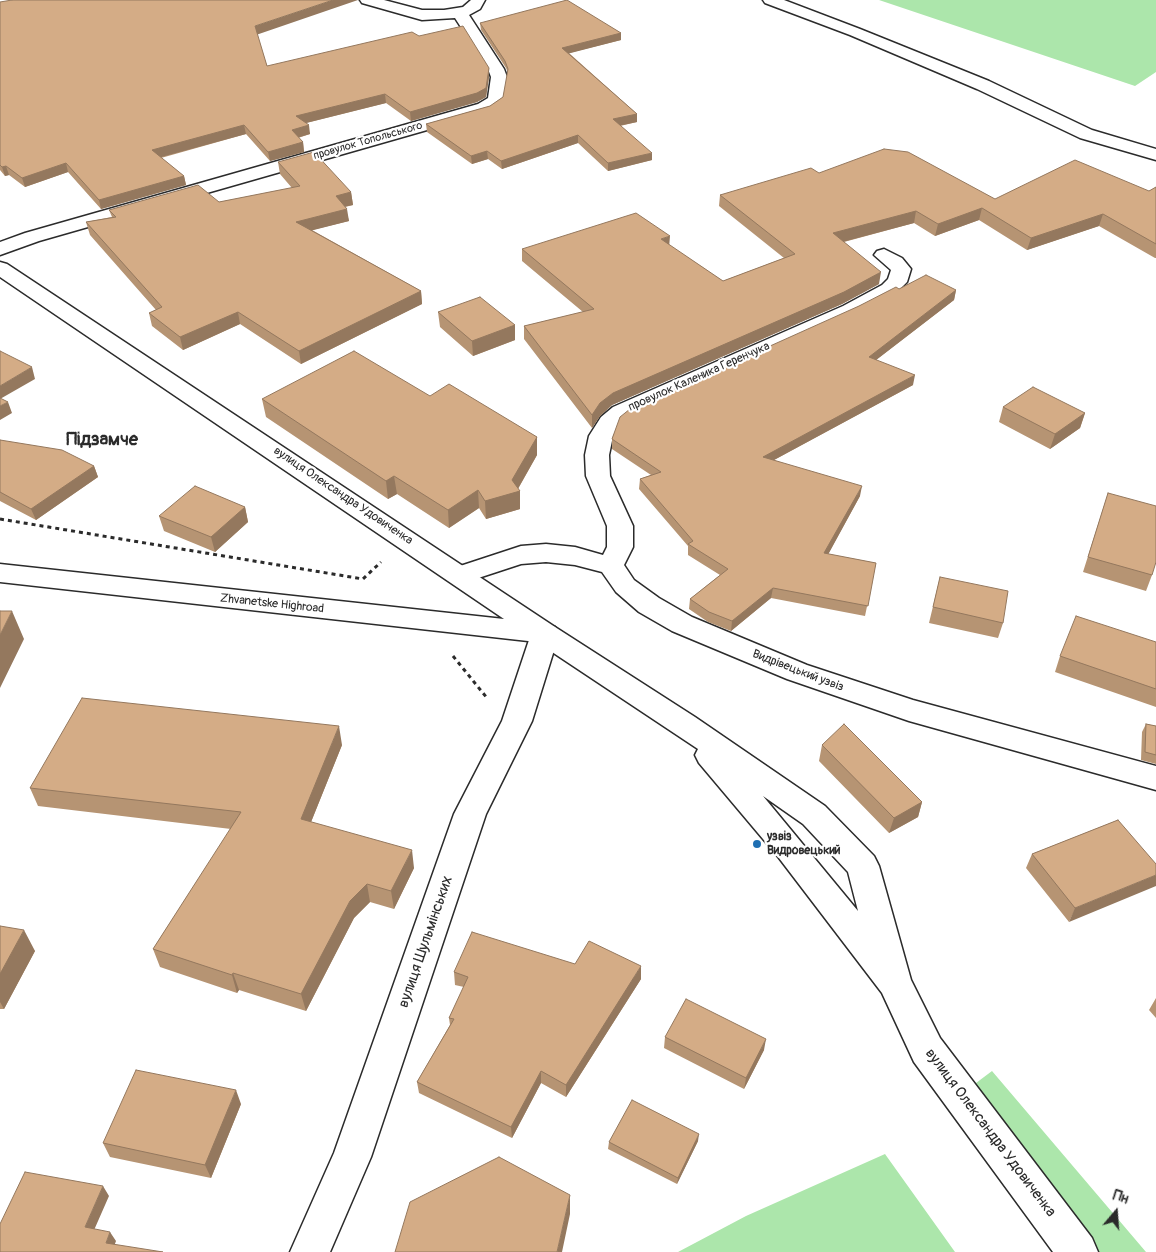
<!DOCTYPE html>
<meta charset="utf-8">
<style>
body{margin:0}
#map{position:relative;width:1156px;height:1252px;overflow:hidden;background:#fff;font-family:Pangolin,sans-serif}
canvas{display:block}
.north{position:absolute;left:1091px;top:1187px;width:50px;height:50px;-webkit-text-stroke:4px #fff;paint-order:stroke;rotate:18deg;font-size:14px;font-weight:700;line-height:20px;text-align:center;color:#2b2b2b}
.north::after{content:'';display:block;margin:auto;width:18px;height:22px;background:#2b2b2b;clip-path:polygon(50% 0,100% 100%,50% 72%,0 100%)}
</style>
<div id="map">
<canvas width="1156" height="1252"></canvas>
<div class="north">Пн</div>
</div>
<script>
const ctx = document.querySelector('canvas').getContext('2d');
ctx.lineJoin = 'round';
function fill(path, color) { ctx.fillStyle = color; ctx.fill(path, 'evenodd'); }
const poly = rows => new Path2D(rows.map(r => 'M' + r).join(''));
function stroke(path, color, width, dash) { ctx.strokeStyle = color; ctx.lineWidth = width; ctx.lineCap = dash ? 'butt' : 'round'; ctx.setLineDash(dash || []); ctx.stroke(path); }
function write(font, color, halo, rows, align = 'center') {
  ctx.font = font + ' Pangolin,sans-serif'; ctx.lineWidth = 4.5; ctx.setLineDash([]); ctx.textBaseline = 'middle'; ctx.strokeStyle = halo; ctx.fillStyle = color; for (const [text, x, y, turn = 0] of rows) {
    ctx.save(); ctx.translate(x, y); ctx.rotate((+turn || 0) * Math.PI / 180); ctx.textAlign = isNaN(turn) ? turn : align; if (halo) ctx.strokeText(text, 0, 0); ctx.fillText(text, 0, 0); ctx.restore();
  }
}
fill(poly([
 [879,0,1156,0,1156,72,1135,86],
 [992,1071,1146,1252,1089,1252,960,1095],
 [885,1154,955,1252,678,1252,746,1216]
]), '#ace6ab');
const minor = poly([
 [360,0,384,0,422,10,444,10,463,7,471,0,485,0,480,9,469,15,504,69,507,77,504,100,502,104,490,112,39,241,0,255,0,242,25,233,478,104,488,98,491,77,488,69,455,18,422,20,362,3,360,0],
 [763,0,784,0,860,29,989,81,1092,130,1156,149,1156,160,1080,138,977,89,850,35,765,3,763,0],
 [884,249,902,258,911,269,907,282,896,293,857,314,629,417,618,426,613,436,609,455,610,476,633,526,633,547,624,565,634,580,659,598,692,617,807,665,913,700,1156,766,1156,790,909,721,787,679,672,631,639,612,616,592,602,572,575,565,546,562,521,564,460,584,451,581,447,575,451,569,521,546,546,544,575,547,603,555,607,547,607,526,586,476,585,455,589,436,601,417,613,407,843,306,882,285,888,279,891,270,874,255,877,251,884,249],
 [545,624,555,627,559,634,532,721,486,814,371,1157,330,1252,290,1252,334,1153,454,814,502,721,531,634,535,627,545,624]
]);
const major = poly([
 [0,262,7,264,555,627,695,717,825,806,874,856,879,866,911,980,940,1038,1092,1238,1098,1252,1053,1252,914,1062,882,993,779,858,699,763,695,755,698,749,537,642,0,582,0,564,504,619,0,277,0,262],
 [763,796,803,824,848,872,858,911,763,796]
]);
stroke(minor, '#2b2b2b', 3);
stroke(major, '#2b2b2b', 3);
stroke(poly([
 [0,519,363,579,381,562],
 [453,656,487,698]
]), '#2b2b2b', 3, [4, 4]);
fill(minor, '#fff');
fill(major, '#fff');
fill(poly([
 [0,2,257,35,267,66,489,77,486,97,477,102,411,121,386,103,306,123,310,134,298,138,303,142,304,152,270,161,246,134,161,158,184,176,186,185,101,209,68,172,25,187,9,175,5,176,0,170],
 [480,23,621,33,621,40,569,53,637,114,637,122,620,126,652,160,608,171,578,143,502,169,488,159,472,164,427,132,426,124,490,106,503,97,508,73,506,68,481,30],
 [278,162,351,192,353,205,345,207,349,221,312,230,421,291,422,304,301,364,240,324,183,350,152,326,149,313,156,310,90,235,86,222,112,217,109,210,219,202,292,188,280,174],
 [819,173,995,199,1149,191,1156,187,1156,258,1155,258,1099,226,1027,250,979,220,935,236,914,223,844,242,879,284,842,304,612,405,600,416,592,428,524,339,524,326,583,312,522,261,522,249,669,245,723,281,784,258,719,206,720,195],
 [899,289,956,290,954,300,876,360,913,385,774,460,860,496,828,554,876,563,865,616,771,598,731,631,708,622,689,609,690,599,720,575,688,555,688,546,639,489,640,479,651,475,612,449,612,439,859,306],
 [438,312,515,325,515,340,473,356,440,327],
 [430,396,537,437,537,455,518,489,520,491,520,509,486,519,479,508,449,528,397,494,388,499,266,417,262,399],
 [1003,407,1085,413,1080,428,1050,449,999,422],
 [0,440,94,466,98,477,36,520,0,501],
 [1108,493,1152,575,1146,591,1083,572],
 [245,507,248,522,215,552,164,531,159,516],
 [940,577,1003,623,998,638,929,623],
 [1156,642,1156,707,1055,672,1060,656],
 [1146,724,1156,726,1156,764,1141,760,1142,732],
 [342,745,311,822,414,868,394,909,370,902,354,918,306,1011,239,990,237,993,160,967,153,949,231,829,38,806,30,788],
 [822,745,922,802,918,817,889,833,819,761],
 [1118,820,1069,922,1026,868,1032,854],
 [0,926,35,951,4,1009,0,1009],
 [575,964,641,979,566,1097,541,1083,512,1138,419,1093,417,1082,450,1025,449,1018,464,987,455,985,454,972],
 [1156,998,1156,1018,1149,1010],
 [665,1037,764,1050,744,1089,664,1048],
 [241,1104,211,1178,110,1157,103,1143],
 [698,1141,677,1184,608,1149,609,1142]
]), '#b69473');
fill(poly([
 [333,0,358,0,256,35,255,26],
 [621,33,621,40,563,55,562,48],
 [489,68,489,77,486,97,477,102,411,121,410,112],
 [385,94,386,103,298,125,296,116],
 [637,114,637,122,613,127,613,119],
 [244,125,246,134,154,159,152,150],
 [309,125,310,134,293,139,292,130],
 [578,135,578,143,502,169,501,161],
 [303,142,304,152,270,161,268,152],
 [487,151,488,159,472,164,471,156],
 [652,153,652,160,608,171,608,163],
 [66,163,68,172,25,187,22,178],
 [6,166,9,175,5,176,2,167],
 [184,176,186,185,101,209,99,200],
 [351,192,353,205,338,208,336,196],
 [982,208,979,220,935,236,938,224],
 [347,209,349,221,298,234,296,222],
 [916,211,914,223,831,245,833,233],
 [1103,214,1099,226,1027,250,1031,238],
 [670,236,669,248,661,239],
 [881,272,879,284,842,304,612,405,600,416,592,428,592,415,600,403,613,393],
 [956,290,954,300,867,367,869,357],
 [421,291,422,304,301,364,299,351],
 [238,312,240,324,183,350,180,337],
 [515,325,515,340,473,356,472,341],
 [32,367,35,379,0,399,0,386],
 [915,375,913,385,761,467,763,457],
 [8,402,12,413,0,420,0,406],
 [1085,413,1080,428,1050,449,1055,434],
 [537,437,537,455,516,492,520,491,520,509,486,519,485,501,512,480],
 [94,466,98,477,36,520,31,509],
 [394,476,397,494,388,499,386,481],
 [862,486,860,496,823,564,824,553],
 [478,490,479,508,449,528,448,510],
 [245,507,248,522,215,552,211,537],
 [773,588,771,598,731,631,732,621],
 [12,611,24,639,0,688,0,635],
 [339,726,342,745,305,837,301,819],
 [922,802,918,817,889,833,894,818],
 [412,850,414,868,394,909,391,891],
 [1156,875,1156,886,1069,922,1075,908],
 [367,884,370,902,354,918,306,1011,301,994,350,901],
 [24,930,35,951,4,1009,0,1002,0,974],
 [641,966,641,979,566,1097,566,1085],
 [233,973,239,990,237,993,232,975],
 [766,1039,764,1050,744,1089,746,1078],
 [541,1071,541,1083,512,1138,511,1127],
 [236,1090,241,1104,211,1178,205,1165],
 [699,1134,698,1141,677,1184,678,1178],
 [103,1186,109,1196,91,1237,85,1227],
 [570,1195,570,1214,562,1252,557,1252],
 [110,1232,116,1241,112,1252,106,1243]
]), '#94785e');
const building = poly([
 [12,0,333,0,255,26,267,66,412,32,419,36,463,26,489,68,486,88,477,93,410,112,385,94,296,116,309,125,292,130,303,142,268,152,244,125,152,150,184,176,99,200,66,163,22,178,6,166,2,167,0,165,0,2,12,0],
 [567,0,621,33,562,48,637,114,613,119,652,153,608,163,578,135,501,161,487,151,471,156,426,124,490,106,503,97,508,69,505,61,480,23,567,0],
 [884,149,908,152,995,199,1075,160,1149,191,1156,187,1156,244,1103,214,1031,238,982,208,938,224,916,211,833,233,881,272,844,292,613,393,600,403,592,415,524,326,594,309,522,249,636,213,670,236,661,239,723,281,795,254,720,195,811,168,819,173,884,149],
 [314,152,351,192,336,196,347,209,296,222,421,291,299,351,238,312,180,337,149,313,162,307,86,222,116,217,109,210,198,185,219,202,300,186,278,162,314,152],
 [926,275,956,290,869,357,915,375,763,457,862,486,824,553,876,563,868,606,773,588,732,621,709,612,690,599,728,569,688,544,693,541,640,479,661,472,612,439,620,417,630,409,859,306,896,287,899,289,926,275],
 [480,297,515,325,472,341,438,312,480,297],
 [0,351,32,367,0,386,0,351],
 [354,351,430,396,449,384,537,437,512,480,520,491,485,501,478,490,448,510,394,476,386,481,262,399,354,351],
 [1033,387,1085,413,1055,434,1003,407,1033,387],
 [0,398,8,402,0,406,0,398],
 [0,440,62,450,94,466,31,509,0,492,0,440],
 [195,486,245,507,211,537,159,516,195,486],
 [1108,493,1156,506,1156,562,1152,575,1088,557,1108,493],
 [940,577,1008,591,1003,623,933,607,940,577],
 [0,611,12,611,0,635,0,611],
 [1076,616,1156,642,1156,689,1060,656,1076,616],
 [82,698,339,726,301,819,412,850,391,891,367,884,350,901,301,994,233,973,232,975,153,949,241,812,30,788,82,698],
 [844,724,922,802,894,818,822,745,844,724],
 [1146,724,1156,726,1156,755,1145,752,1146,724],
 [1118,820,1156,864,1156,875,1075,908,1032,854,1118,820],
 [0,926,24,930,0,974,0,926],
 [472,932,575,964,589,941,641,966,566,1085,541,1071,511,1127,417,1082,454,1019,449,1018,468,977,454,972,472,932],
 [686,999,766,1039,746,1078,665,1037,686,999],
 [136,1070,236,1090,205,1165,103,1143,136,1070],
 [632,1100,699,1134,678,1178,609,1142,632,1100],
 [499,1157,570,1195,557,1252,395,1252,410,1202,499,1157],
 [25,1172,103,1186,85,1227,110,1232,106,1243,163,1252,0,1252,0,1224,25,1172]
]);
fill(building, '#d4ac86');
stroke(building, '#94785e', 1);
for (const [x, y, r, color] of [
 [757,844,5,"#1f6fb2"]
]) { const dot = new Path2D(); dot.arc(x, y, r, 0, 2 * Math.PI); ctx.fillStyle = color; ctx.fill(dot); stroke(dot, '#fff', 2); }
write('11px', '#2b2b2b', '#fff', [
 ["провулок Топольського",368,141,-16]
]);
write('12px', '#2b2b2b', '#fff', [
 ["провулок Каленика Геренчука",699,377,-24],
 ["вулиця Олександра Удовиченка",343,496,34],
 ["Zhvanetske Highroad",272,604,6],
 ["Видрівецький узвіз",798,671,21]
]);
write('bold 12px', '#2b2b2b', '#fff', [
 ["узвіз",767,837],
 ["Видровецький",767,851]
], 'left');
write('15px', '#2b2b2b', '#fff', [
 ["вулиця Шульмінських",426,942,-71],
 ["вулиця Олександра Удовиченка",990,1133,53]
]);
write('bold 18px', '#2b2b2b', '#fff', [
 ["Підзамче",102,440]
]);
</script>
